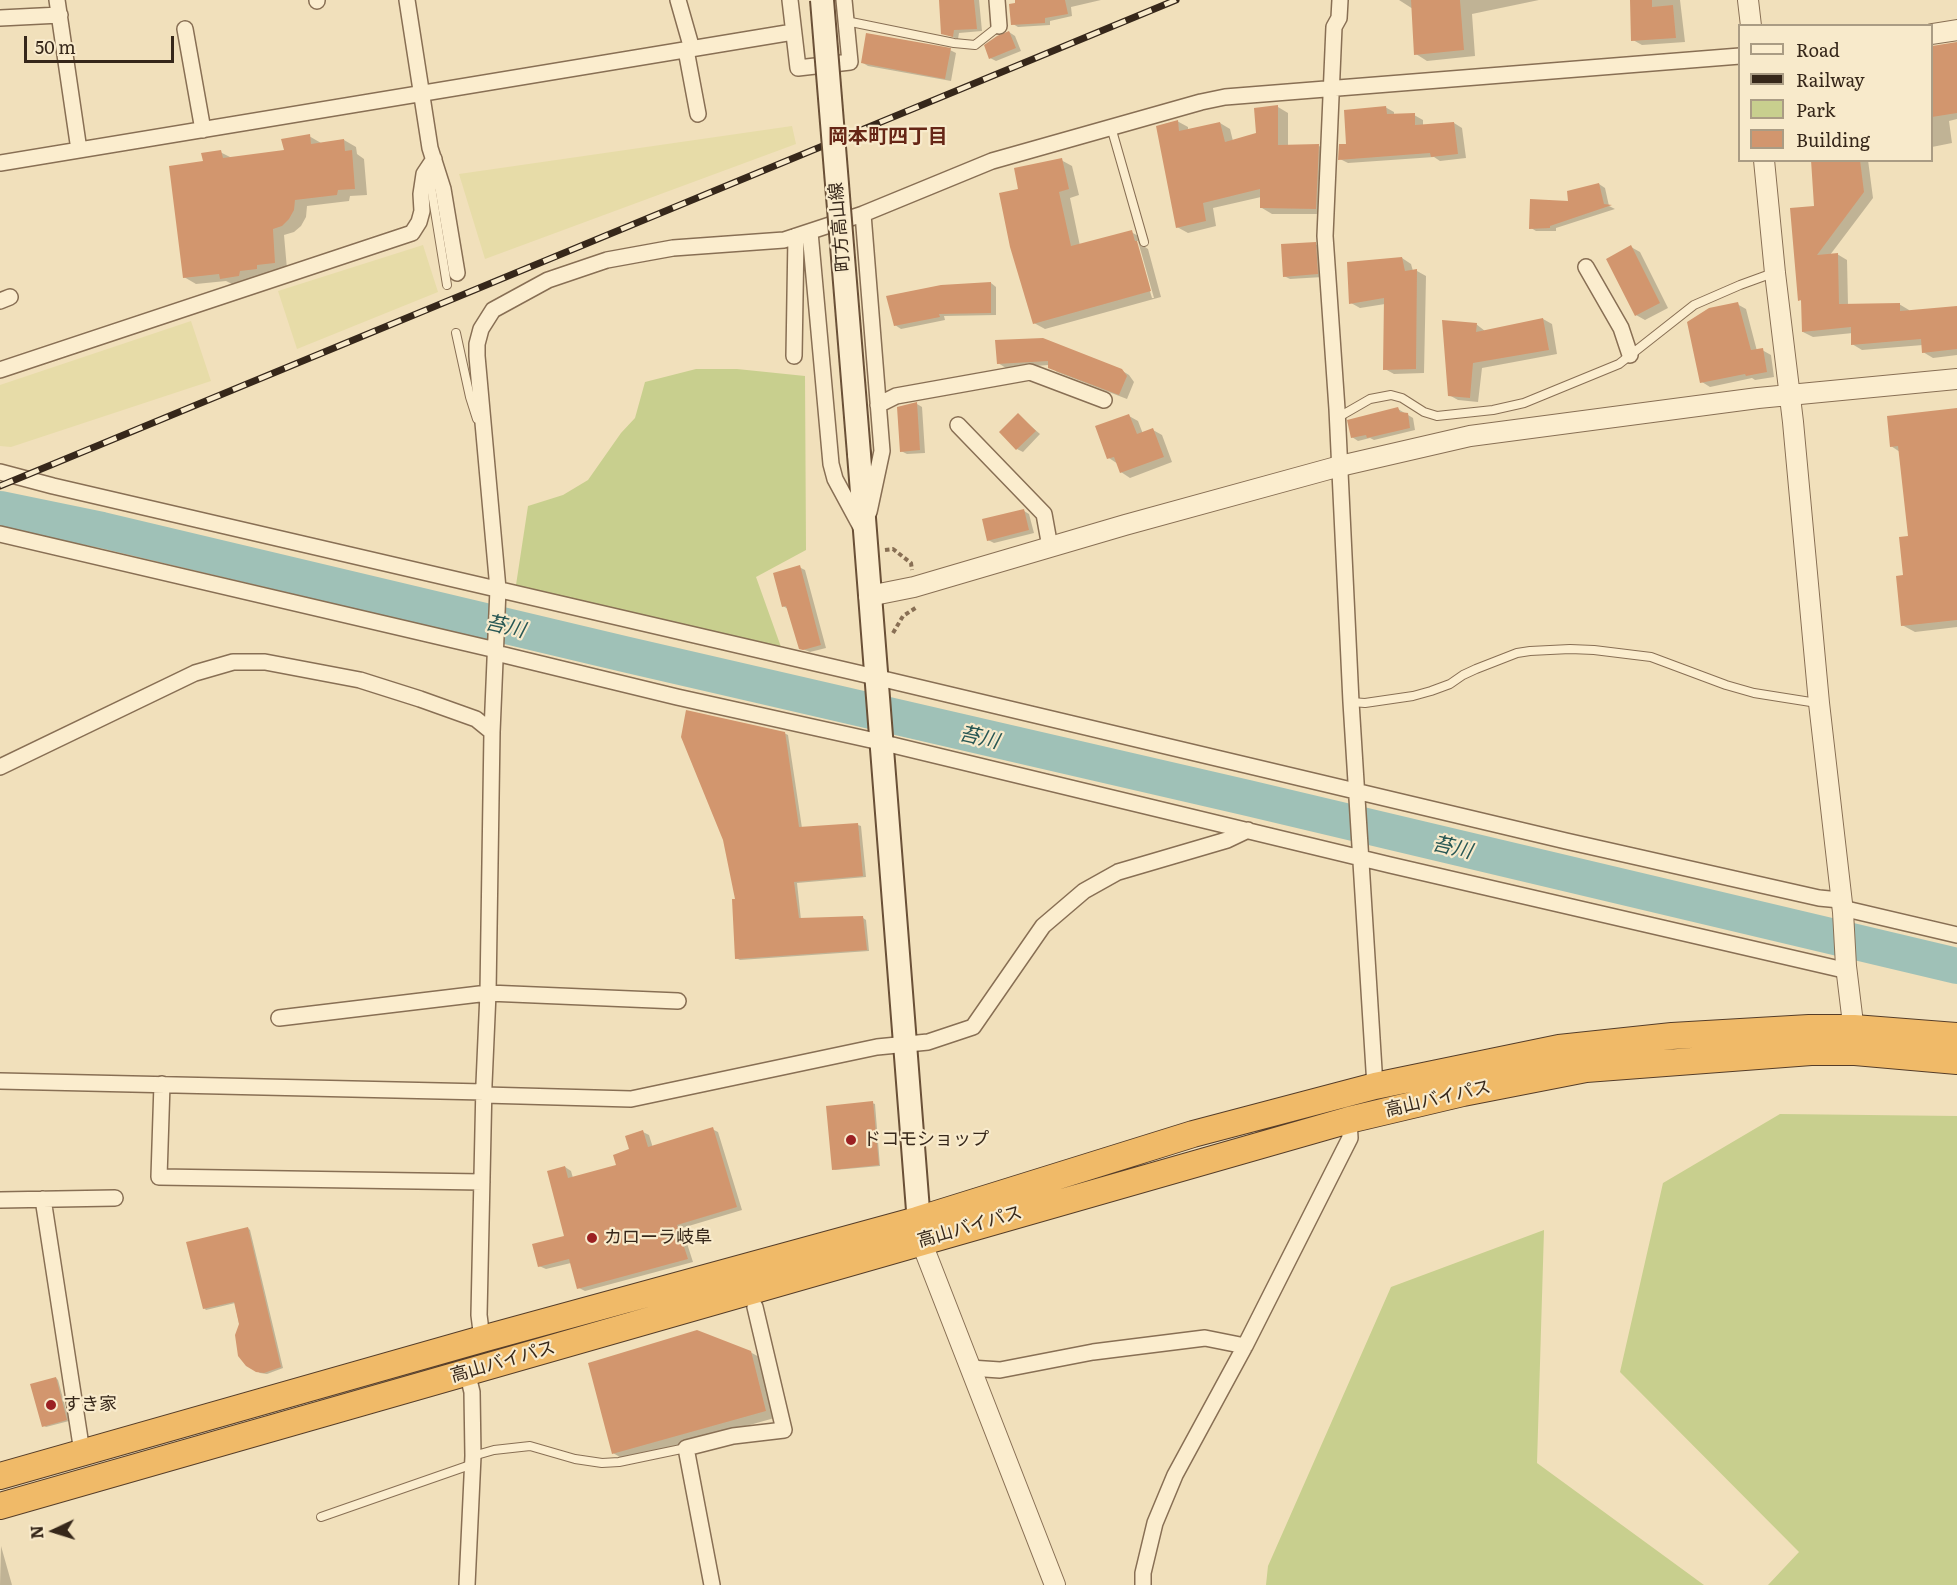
<!DOCTYPE html>
<meta charset="utf-8">
<style>
body{margin:0}
#map{position:relative;width:1957px;height:1585px;overflow:hidden;background:#f1e0bb;font-family:Literata,serif}
canvas{display:block}
.legend{position:absolute;left:1738px;top:24px;width:195px;height:138px;box-sizing:border-box;background:#f8eacb;border:2px solid #aa9c84;margin:0;padding:8px 10px;list-style:none;font-size:18px;color:#36271a}
.legend li{display:flex;align-items:center;gap:12px;height:30px}
.legend b{width:30px;border:2px solid #aa9c84}
.north{position:absolute;left:24px;top:1501px;width:60px;height:60px;-webkit-text-stroke:4px #f8eacb;paint-order:stroke;rotate:266deg;font-size:16px;font-weight:700;line-height:24px;text-align:center;color:#36271a}
.north::after{content:'';display:block;margin:auto;width:21px;height:27px;background:#36271a;clip-path:polygon(50% 0,100% 100%,50% 72%,0 100%)}
.scale{position:absolute;left:24px;top:36px;width:150px;height:27px;box-sizing:border-box;border:3px solid #36271a;border-top:0;padding-left:8px;font-size:18px;line-height:21px;white-space:nowrap;color:#36271a;-webkit-text-stroke:4px #f8eacb;paint-order:stroke}
</style>
<div id="map">
<canvas width="1957" height="1585"></canvas>
<ul class="legend">
<li><b style="height:8px;background:#fbedce"></b>Road</li>
<li><b style="height:8px;background:#36271a"></b>Railway</li>
<li><b style="height:16px;background:#c8cf8e"></b>Park</li>
<li><b style="height:16px;background:#d2966e"></b>Building</li>
</ul>
<div class="north">N</div>
<div class="scale">50 m</div>
</div>
<script>
const ctx = document.querySelector('canvas').getContext('2d');
ctx.lineJoin = 'round';
function fill(path, color) { ctx.fillStyle = color; ctx.fill(path, 'evenodd'); }
const poly = rows => new Path2D(rows.map(r => 'M' + r).join(''));
function stroke(path, color, width, dash) { ctx.strokeStyle = color; ctx.lineWidth = width; ctx.lineCap = dash ? 'butt' : 'round'; ctx.setLineDash(dash || []); ctx.stroke(path); }
function write(font, color, halo, rows, align = 'center') {
  ctx.font = font + ' Literata,"Noto Sans JP",serif'; ctx.lineWidth = 4.5; ctx.setLineDash([]); ctx.textBaseline = 'middle'; ctx.strokeStyle = halo; ctx.fillStyle = color; for (const [text, x, y, turn = 0] of rows) {
    ctx.save(); ctx.translate(x, y); ctx.rotate((+turn || 0) * Math.PI / 180); ctx.textAlign = isNaN(turn) ? turn : align; if (halo) ctx.strokeText(text, 0, 0); ctx.fillText(text, 0, 0); ctx.restore();
  }
}
fill(poly([
 [792,126,796,144,485,259,459,174],
 [423,245,438,292,297,349,278,291],
 [191,321,211,381,11,447,0,446,0,385]
]), '#e7dca8');
fill(poly([
 [696,369,737,369,805,376,806,550,756,577,781,647,516,585,528,506,563,495,588,480,621,433,635,418,645,382],
 [1780,1114,1957,1116,1957,1585,1768,1585,1799,1552,1620,1372,1663,1183],
 [1544,1230,1537,1463,1704,1585,1266,1585,1268,1566,1391,1287]
]), '#c8cf8e');
fill(poly([
 [940,0,979,0,982,31,959,33,958,39,942,33],
 [1016,0,1101,0,1071,7,1072,16,1050,21,1050,25,1018,27,1013,24],
 [1399,0,1539,0,1472,14,1475,56,1427,61,1416,54,1413,9],
 [1632,0,1680,0,1685,42,1642,45,1633,40],
 [1009,32,1015,36,1021,51,996,61,990,58],
 [1957,43,1957,119,1949,121,1952,143,1932,147,1932,49,1949,47],
 [950,50,956,53,951,81,868,66,863,63],
 [1278,107,1288,113,1288,146,1319,146,1329,152,1327,214,1272,214,1262,208,1261,197,1213,208,1216,226,1188,233,1177,227,1177,121,1188,127,1188,130,1220,123,1230,129,1233,141,1257,134],
 [1385,107,1394,112,1394,116,1414,115,1423,120,1423,126,1454,123,1462,128,1466,158,1440,161,1434,157,1348,163,1340,159,1348,145],
 [309,136,321,143,344,140,356,147,357,154,364,159,367,195,350,196,349,201,307,206,306,217,301,226,294,232,284,235,287,269,269,271,269,276,251,278,251,282,234,285,226,281,196,284,184,277,205,163,220,152,232,158,285,151],
 [1061,160,1072,166,1079,195,1070,198,1080,246,1131,232,1142,238,1145,247,1148,249,1161,297,1045,329,1034,323,1020,190],
 [1135,241,1138,241,1154,298,1152,298],
 [1812,160,1868,160,1873,198,1830,255,1837,254,1847,260,1848,305,1899,304,1909,310,1909,312,1957,307,1957,355,1933,358,1923,352,1923,345,1862,350,1852,344,1853,333,1813,337,1803,332,1803,302,1800,300,1816,207],
 [1599,184,1605,188,1609,206,1615,209,1556,228,1556,231,1536,231,1531,228],
 [1315,244,1321,247,1323,277,1290,279,1284,276],
 [1631,247,1640,252,1668,308,1645,320,1636,315],
 [1402,258,1411,264,1413,271,1417,271,1426,276,1424,373,1394,374,1385,369,1385,304,1360,308,1351,303],
 [991,283,996,287,996,315,944,316,945,320,901,329,895,325],
 [1737,304,1746,309,1757,351,1762,350,1771,355,1774,377,1755,380,1752,378,1710,387,1702,382],
 [1543,319,1552,324,1557,354,1482,368,1478,402,1458,400,1449,395,1476,324,1485,331],
 [997,342,1121,370,1129,375,1134,382,1127,399,1057,372,1049,365,1006,368,998,363],
 [917,404,922,407,925,453,907,454,901,451],
 [1398,409,1413,418,1415,430,1374,440,1370,438,1358,441,1352,437],
 [1957,410,1957,627,1915,632,1902,625,1909,537,1900,452,1891,446],
 [1018,415,1040,434,1023,452,1017,449],
 [1129,416,1138,421,1143,434,1153,430,1162,435,1172,462,1130,478,1121,472,1118,464,1109,458],
 [1024,511,1029,514,1034,533,994,543,988,540],
 [799,567,805,570,826,648,810,652,800,648,788,609,783,606],
 [784,733,788,735,802,828,858,825,861,826,866,877,797,883,801,920,863,918,866,920,869,951,740,960,736,958,737,900],
 [872,1103,875,1104,880,1166,835,1170,833,1169],
 [712,1129,718,1132,742,1210,682,1228,693,1262,585,1291,579,1288,571,1263,546,1269,539,1266,566,1237,565,1167,571,1171,573,1178,618,1166,631,1150,643,1132,649,1135,653,1148],
 [248,1228,250,1230,283,1368,267,1374,260,1373,247,1364,235,1303,206,1310,204,1308],
 [750,1352,763,1359,778,1417,625,1460,613,1453],
 [56,1378,58,1380,69,1421,46,1427,44,1426],
 [1,1546,12,1585,0,1585]
]), '#0003');
stroke(poly([
 [0,509,102,530,624,654,1248,798,1957,966]
]), '#9fc1b7', 36);
fill(poly([
 [939,0,974,0,977,29,954,30,953,37,941,34],
 [1015,0,1065,0,1068,14,1045,18,1045,23,1011,25,1009,4,1015,3],
 [1411,0,1460,0,1464,50,1414,55],
 [1630,0,1652,0,1652,7,1673,5,1676,38,1631,41],
 [1009,31,1016,48,989,59,984,45,997,36],
 [866,33,951,48,945,79,861,63],
 [1957,42,1957,113,1932,117,1932,46],
 [1278,105,1278,145,1319,144,1316,209,1260,208,1260,189,1203,203,1206,221,1176,228,1156,126,1178,120,1179,131,1220,122,1225,142,1256,133,1254,108],
 [1386,106,1387,114,1415,113,1415,125,1454,122,1458,154,1431,157,1430,153,1338,160,1339,144,1346,144,1344,110],
 [310,134,311,144,344,139,345,151,352,150,355,189,338,190,337,195,295,200,294,210,289,219,282,226,273,229,275,263,257,265,257,269,240,271,239,276,220,279,219,274,183,278,169,166,203,161,201,153,221,150,223,158,284,150,281,139],
 [1062,158,1069,189,1059,192,1071,246,1132,230,1135,241,1137,241,1151,291,1033,324,1010,247,999,193,1018,189,1014,168],
 [1811,160,1860,160,1864,192,1817,255,1838,253,1839,304,1900,303,1900,311,1957,306,1957,349,1922,353,1921,339,1851,345,1851,327,1802,332,1801,300,1798,301,1790,208,1814,206],
 [1599,183,1604,204,1612,205,1550,226,1550,228,1529,229,1530,199,1568,201,1567,191],
 [1316,242,1318,274,1283,277,1281,244],
 [1631,245,1660,303,1635,316,1606,259],
 [1402,257,1405,271,1417,269,1416,369,1383,370,1384,298,1349,304,1347,262],
 [991,282,991,313,939,314,940,317,894,326,886,296,941,285],
 [1738,302,1751,350,1763,348,1767,372,1746,376,1745,374,1700,383,1687,322,1709,308],
 [1543,318,1549,350,1473,363,1470,398,1448,396,1442,320,1477,323,1476,332],
 [1043,338,1122,369,1127,376,1119,395,1048,368,1048,361,997,364,995,340],
 [917,402,920,450,900,452,897,407],
 [1398,407,1400,412,1408,413,1410,428,1367,438,1366,435,1351,438,1347,420],
 [1957,408,1957,620,1901,626,1896,576,1903,575,1899,537,1908,536,1898,446,1890,447,1887,416],
 [1018,413,1036,431,1016,450,999,432],
 [1129,414,1137,434,1153,428,1164,457,1120,473,1114,457,1107,459,1095,426],
 [1024,509,1029,530,987,541,982,519],
 [800,565,821,645,803,650,799,649,786,606,782,607,773,573],
 [686,710,785,732,799,827,858,823,863,876,794,882,799,918,863,916,867,950,735,959,732,899,735,899,723,840,681,737],
 [873,1101,879,1165,832,1170,826,1106],
 [713,1127,737,1207,677,1225,688,1259,577,1289,569,1259,538,1267,532,1244,564,1236,547,1171,565,1166,568,1178,616,1165,613,1155,629,1149,625,1136,643,1130,648,1147],
 [248,1227,281,1367,264,1373,256,1372,246,1366,238,1356,235,1335,239,1324,234,1302,203,1309,186,1242],
 [697,1330,751,1351,766,1411,612,1454,588,1363],
 [56,1377,67,1420,42,1427,30,1384]
]), '#d2966e');
const service = poly([
 [846,21,954,43,975,45,999,26],
 [1111,127,1144,242],
 [429,174,447,285],
 [456,333,470,397,477,419],
 [1337,418,1370,399,1391,395,1402,398,1424,412,1437,416,1493,410,1524,403,1619,364,1694,305,1740,285,1773,273],
 [1351,702,1365,703,1413,696,1431,691,1450,684,1463,675,1476,669,1517,653,1530,651,1570,649,1594,650,1651,657,1726,685,1754,693,1817,703],
 [473,1456,494,1450,530,1446,575,1459,602,1463,619,1462,686,1448],
 [321,1517,473,1464]
]);
const minor = poly([
 [57,0,79,150],
 [317,0,317,1],
 [407,0,430,148,443,189,457,273],
 [678,0,692,49],
 [790,0,798,68,850,62,844,0],
 [997,0,999,26],
 [1340,0,1339,18,1334,27,1325,236,1337,409,1351,702,1375,1086],
 [0,18,60,15],
 [185,29,203,130],
 [686,50,698,114],
 [0,163,793,32],
 [863,214,882,451,869,512],
 [810,232,831,464,835,479,862,529],
 [1586,267,1621,328,1630,355],
 [0,301,10,297],
 [794,356,796,236],
 [0,370,412,233,419,222,422,211,421,194,424,174,434,159],
 [878,405,896,396,1030,372,1104,400],
 [958,425,1044,514,1050,547],
 [0,472,53,486,858,673,1566,841,1819,898,1840,900],
 [0,534,496,650],
 [496,653,677,697,880,742,1390,865,1848,971],
 [0,767,195,673,233,662,265,662,360,680,420,699,476,719,492,732],
 [1842,908,1957,935],
 [279,1018,488,993,678,1001],
 [0,1081,484,1092],
 [162,1084,159,1177,482,1182],
 [484,1095,631,1099,877,1047,928,1042,973,1027,1043,926,1084,891,1118,872,1227,840,1248,830],
 [43,1199,82,1452],
 [0,1200,115,1198],
 [482,1339,479,1315,484,1084,488,993,492,732,498,589,477,356,477,344,481,329,493,310,548,280,607,260,673,248,784,240,863,214,992,161,1201,102,1225,97,1740,56],
 [970,1368,1000,1370,1093,1352,1205,1338,1245,1346],
 [467,1372,472,1392,473,1456,467,1585],
 [712,1585,686,1448,733,1436,784,1430,755,1307],
 [1143,1585,1143,1573,1155,1523,1175,1475,1245,1346,1350,1138,1349,1120]
]);
const tertiary = poly([
 [1748,0,1751,26],
 [1932,34,1957,30],
 [1764,160,1775,273,1793,422,1819,703,1843,912,1846,966,1855,1040],
 [869,596,914,587,1125,525,1340,466,1470,436,1758,398,1957,379],
 [921,1241,1055,1585]
]);
const secondary = poly([
 [859,454,920,1236]
]);
const trunk = poly([
 [0,1476,482,1339,917,1220,1193,1134,1375,1086,1559,1048,1672,1036,1809,1028,1854,1028,1957,1036],
 [0,1506,1349,1120,1463,1093,1586,1069,1811,1052,1855,1052,1957,1061]
]);
stroke(service, '#886f54', 10);
stroke(minor, '#886f54', 18);
stroke(tertiary, '#886f54', 22);
stroke(secondary, '#6a5037', 26);
stroke(trunk, '#553d29', 28);
stroke(poly([
 [885,550,893,549,911,563,912,570],
 [893,633,903,616,917,607]
]), '#886f54', 4, [4.5, 3]);
stroke(service, '#fbedce', 8);
stroke(minor, '#fbedce', 15);
stroke(tertiary, '#fbedce', 20);
stroke(secondary, '#fbedce', 22);
stroke(trunk, '#f0ba68', 26);
const rail = poly([
 [0,486,1176,0]
]);
stroke(rail, '#36271a', 7);
stroke(rail, '#f8eacb', 4.5, [14]);
const secondaryBridge = poly([
 [822,0,859,454]
]);
stroke(secondaryBridge, '#6a5037', 26, []);
stroke(secondaryBridge, '#fbedce', 22);
for (const [x, y, r, color] of [
 [851,1140,6,"#9b2022"],
 [592,1238,6,"#9b2022"],
 [51,1405,6,"#9b2022"]
]) { const dot = new Path2D(); dot.arc(x, y, r, 0, 2 * Math.PI); ctx.fillStyle = color; ctx.fill(dot); stroke(dot, '#f8eacb', 2); }
write('18px', '#36271a', '#f8eacb', [
 ["町方高山線",840,227,-95],
 ["高山バイパス",1438,1099,-13],
 ["高山バイパス",970,1227,-16],
 ["高山バイパス",503,1362,-16]
]);
write('18px', '#36271a', '#f8eacb', [
 ["ドコモショップ",863,1140],
 ["カローラ岐阜",604,1238],
 ["すき家",63,1405]
], 'left');
write('bold 20px', '#662616', '#f8eacb', [
 ["岡本町四丁目",888,137]
]);
write('italic 20px', '#285754', '#f8eacb', [
 ["苔川",505,627,13],
 ["苔川",979,738,13],
 ["苔川",1452,848,13]
]);
</script>
